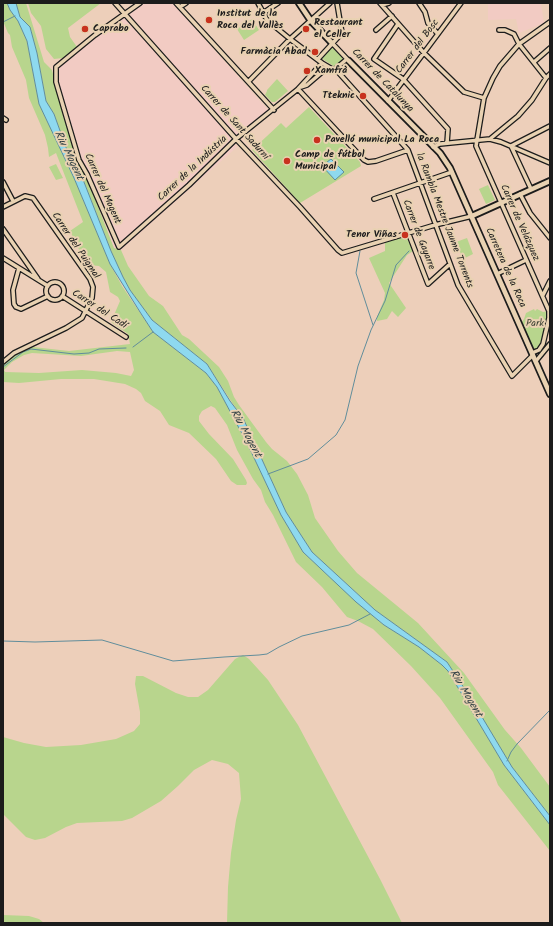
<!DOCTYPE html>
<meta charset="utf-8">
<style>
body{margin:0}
#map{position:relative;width:553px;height:926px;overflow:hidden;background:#edcfba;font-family:Kalam,sans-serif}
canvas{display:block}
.frame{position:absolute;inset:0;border:4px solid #1c1c1c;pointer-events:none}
</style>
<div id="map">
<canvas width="553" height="926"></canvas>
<div class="frame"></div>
</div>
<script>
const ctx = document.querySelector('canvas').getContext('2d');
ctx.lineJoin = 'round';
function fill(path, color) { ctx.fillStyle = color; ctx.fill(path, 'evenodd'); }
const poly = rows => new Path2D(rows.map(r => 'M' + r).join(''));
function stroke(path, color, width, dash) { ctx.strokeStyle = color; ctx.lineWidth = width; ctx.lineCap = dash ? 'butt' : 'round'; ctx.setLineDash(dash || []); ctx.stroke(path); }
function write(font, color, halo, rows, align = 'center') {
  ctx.font = font + ' Kalam,sans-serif'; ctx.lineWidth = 4; ctx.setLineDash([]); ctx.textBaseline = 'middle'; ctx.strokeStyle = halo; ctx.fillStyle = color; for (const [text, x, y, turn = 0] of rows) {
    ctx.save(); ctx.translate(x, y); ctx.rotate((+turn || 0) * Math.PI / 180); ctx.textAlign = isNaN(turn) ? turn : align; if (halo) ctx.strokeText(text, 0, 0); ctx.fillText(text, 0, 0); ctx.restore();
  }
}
fill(poly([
 [144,3,172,3,269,111,233,143,237,147,121,250,114,248,64,119,52,70],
 [488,3,541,3,544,23,519,33,516,19,488,20]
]), '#f2cbc3');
fill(poly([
 [3,3,7,3,10,10,18,21,27,41,39,104,74,178,110,264,122,286,153,332,206,373,217,387,247,443,281,515,303,552,357,602,384,625,419,647,442,665,448,671,504,765,550,825,550,851,498,785,493,772,440,698,411,666,373,629,358,621,347,617,322,587,296,562,273,515,265,502,261,490,253,479,237,450,227,425,215,408,211,406,202,411,199,416,199,421,209,434,233,459,246,480,247,483,246,485,237,485,231,481,216,459,189,433,169,425,160,411,145,401,141,393,136,389,125,384,94,379,61,379,19,383,3,382,3,365,22,350,33,347,69,351,130,344,128,334,111,322,120,301,118,297,110,292,106,272,99,266,88,265,85,262,70,231,83,222,56,153,49,157,48,148,45,135,29,98,26,80,12,47,10,35,8,33,3,21],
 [117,351,130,352,134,370,131,376,116,373,82,370,39,373,5,372,4,370,12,362,24,355,32,353,81,356],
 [16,3,26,3,44,62,52,70,64,119,114,248,121,250,128,266,149,296,163,306,182,335,189,339,219,367,228,381,234,397,239,405,266,442,272,449,287,461,297,474,308,495,315,518,338,551,357,573,418,623,464,673,505,730,521,748,550,787,550,816,512,767,447,662,375,610,312,552,286,512,243,418,231,401,207,364,152,320,130,290,123,277,111,251,82,177,67,150,54,114,46,101,37,53,30,27,20,17],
 [28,3,101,3,68,28,70,37,77,47,63,58,54,59,46,49,41,26,31,13],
 [252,19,259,30,244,40,237,29],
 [331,48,333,48,342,57,343,60,335,67,321,58],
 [277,79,288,91,275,102,272,102,265,95,267,91,267,90],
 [309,107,360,162,361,166,300,203,252,150,281,123,286,128],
 [56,164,63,178,56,180,49,167],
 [488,185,495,200,486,204,479,189],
 [406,236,413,251,407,255,389,283,406,308,398,317,392,311,387,319,377,321,377,317,384,300,385,293,369,258,385,251,385,242],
 [467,238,473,254,463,259,456,242],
 [534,309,535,311,537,309,543,312,548,311,549,317,541,344,539,349,536,350,532,348,521,323,524,319,526,313],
 [243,655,249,659,268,680,298,725,380,879,402,923,227,923,228,887,231,853,236,820,241,799,239,773,228,764,212,760,194,770,178,786,161,801,132,818,122,821,77,823,66,827,45,838,35,840,26,837,3,814,3,737,24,743,46,747,81,745,116,739,134,731,140,724,140,712,135,684,136,676,143,676,176,693,188,697,198,697,208,690,235,659],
 [3,915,29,916,39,919,44,923,3,923]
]), '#b8d58d');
const water = poly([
 [7,3,16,3,20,17,30,27,37,53,46,101,54,114,67,150,82,177,111,251,123,277,130,290,152,320,207,364,230,401,243,418,286,512,312,552,375,610,447,662,470,697,512,767,550,816,550,825,504,765,448,671,442,665,419,647,384,625,356,602,303,552,281,515,247,443,217,387,206,373,153,332,140,312,110,264,74,178,39,104,27,41,18,21,10,10,7,3],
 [331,159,344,172,335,180,322,166,331,159]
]);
fill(water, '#8ed9ef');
stroke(water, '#608d9b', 1);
stroke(poly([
 [3,22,15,16],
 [360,251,356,273,373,325],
 [133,347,153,332],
 [3,367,23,352,31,349,74,354,89,353,99,349,126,348],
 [268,474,308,459,336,435,345,420,358,366,371,330,385,301,396,265,409,251],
 [3,641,35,642,102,640,173,661,224,657,259,655,267,654,279,647,302,636,349,625,370,614],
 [507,761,511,752,517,744,550,710]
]), '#608d9b', 1);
const minor = poly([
 [115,3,236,139,300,207,338,250,342,253,435,225,472,216],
 [140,3,95,35,56,67,56,82,79,160,87,174,119,247,189,185,236,139,298,89,322,63],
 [176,3,274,110],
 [258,3,267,20,290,39,322,63,339,73,408,150,458,285,512,376,533,355],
 [380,3,424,53,464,92,484,98],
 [419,3,425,12,428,23,438,34],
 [382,5,389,3],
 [180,7,186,3],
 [263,13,278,3],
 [398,24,374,59,403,79,448,129,447,143],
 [376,30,392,16],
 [499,30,505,30,514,34,519,44,546,78],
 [332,43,349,61],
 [318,59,342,33,337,3],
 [534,62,550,48],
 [334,70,347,59],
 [249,81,290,39,330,3],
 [301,87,307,85,328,67],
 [298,89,364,160,368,162,376,161,408,150],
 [388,101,461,3],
 [3,118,6,120],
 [490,139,518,116,532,100,546,78,550,74],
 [433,147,440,144,490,139,501,142,550,163],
 [3,182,13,201],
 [531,189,511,146,550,126],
 [393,193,428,284,450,264],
 [520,194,530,213,550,238],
 [374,199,452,172],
 [3,207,25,196,33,198,90,279,93,287,92,298,82,318,66,328,14,353,3,362],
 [3,229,38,279],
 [3,258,48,286],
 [19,268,13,290,14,304,16,307,21,309,48,296],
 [497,274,526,260],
 '46 291a9 9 0 1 1 18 0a9 9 0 1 1-18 0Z',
 [543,295,550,281],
 [62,296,126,337],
 [532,353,539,350,543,344,549,318,549,311,476,146,484,98,493,78,500,66,519,44,550,22],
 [536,361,550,344]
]);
const tertiary = poly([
 [299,3,311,21,332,43],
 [349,61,440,153,450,168,550,394],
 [472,216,550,181]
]);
stroke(minor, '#1c1c1c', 6);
stroke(tertiary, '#1c1c1c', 8);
stroke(minor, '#e9d2b2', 3.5);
stroke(tertiary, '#e9d2b2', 4.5);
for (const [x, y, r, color] of [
 [209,20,4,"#c8321e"],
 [85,29,4,"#c8321e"],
 [306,29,4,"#c8321e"],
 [315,52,4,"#c8321e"],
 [307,71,4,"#c8321e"],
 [363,96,4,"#c8321e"],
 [317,140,4,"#c8321e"],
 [287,161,4,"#c8321e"],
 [405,235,4,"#c8321e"]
]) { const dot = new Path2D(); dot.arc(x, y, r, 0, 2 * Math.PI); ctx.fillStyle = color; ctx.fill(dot); stroke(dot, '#e9d2b2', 1.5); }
write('bold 10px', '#1c1c1c', '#e9d2b2', [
 ["Institut de la",217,14],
 ["Roca del Vallès",217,26],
 ["Restaurant",314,23],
 ["el Celler",314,35],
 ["Caprabo",93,29],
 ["Farmàcia Abad",307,52,"right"],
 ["Xamfrà",315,71],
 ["Tteknic",355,96,"right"],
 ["Pavelló municipal La Roca",325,140],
 ["Camp de fútbol",295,155],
 ["Municipal",295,167],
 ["Tenor Viñas",397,235,"right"]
], 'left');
write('10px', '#1c1c1c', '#e9d2b2', [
 ["Carrer del Bosc",418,47,-53],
 ["Carrer de Catalunya",382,81,46],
 ["Carrer de Sant Sadurní",234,123,48],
 ["Carrer de la Indústria",193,169,-43],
 ["Carrer del Mogent",102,189,66],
 ["la Rambla Mestre Jaume Torrents",444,221,69],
 ["Carrer de Velázquez",519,223,66],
 ["Carrer de Gayarre",418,235,69],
 ["Carrer del Puigmal",75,246,56],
 ["Carretera de la Roca",505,268,66],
 ["Carrer del Cadí",99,310,33]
]);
write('10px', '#3b4133', '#e9d2b2', [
 ["Park",535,324]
]);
write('italic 11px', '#334246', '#e9d2b2', [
 ["Riu Mogent",68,156,64],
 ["Riu Mogent",245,434,61],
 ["Riu Mogent",465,694,59]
]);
</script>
